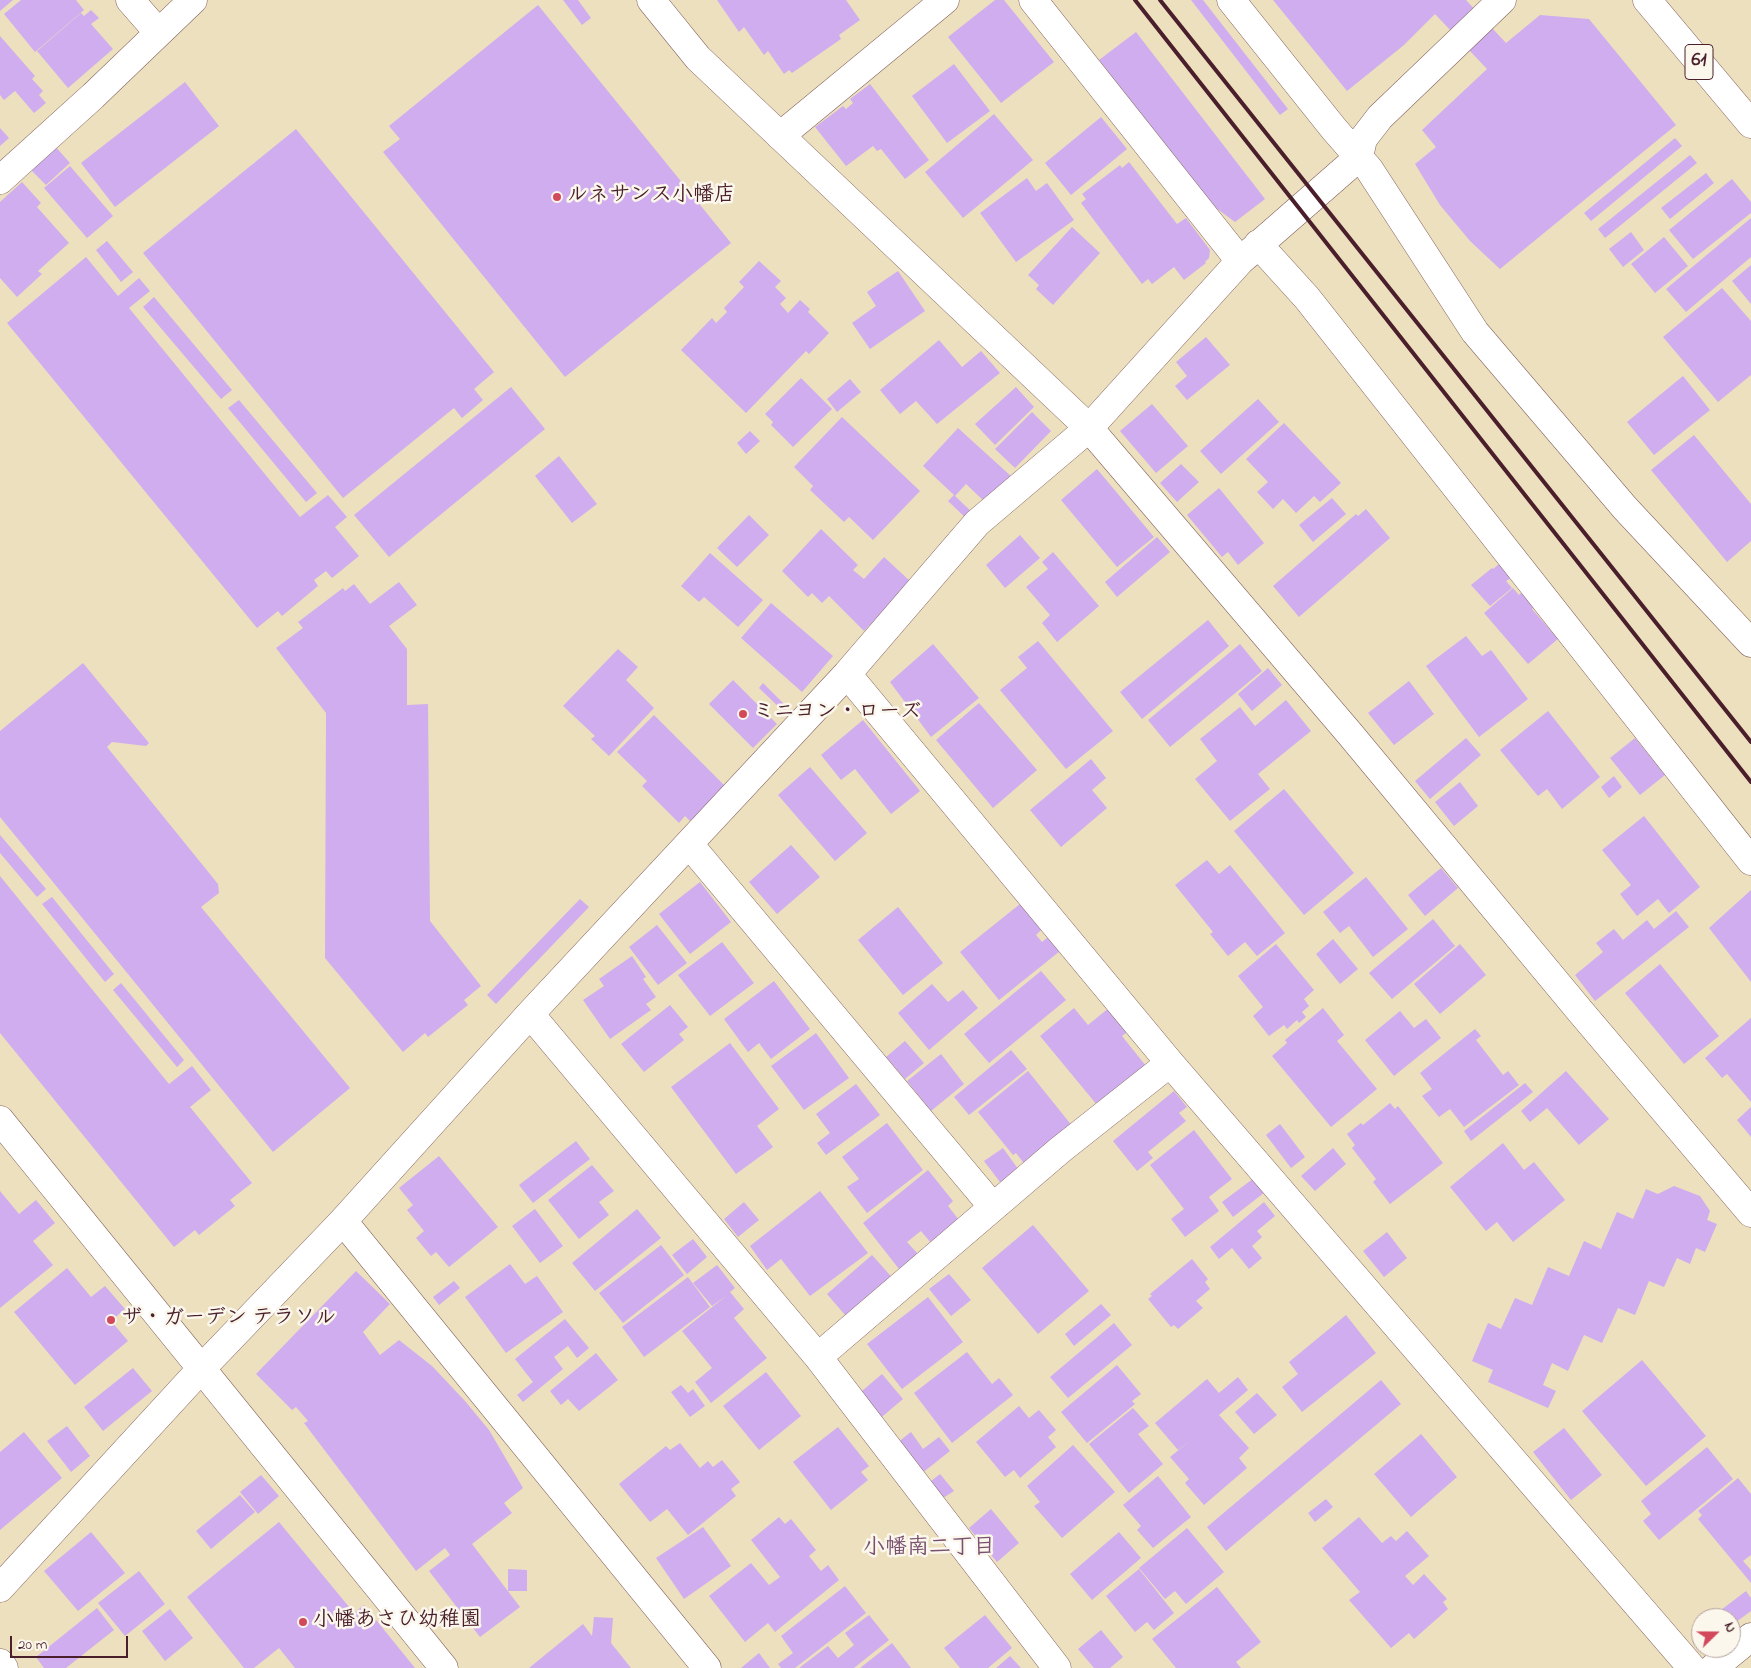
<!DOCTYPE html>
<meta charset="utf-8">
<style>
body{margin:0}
#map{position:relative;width:1751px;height:1668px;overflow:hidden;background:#ede0be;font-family:"Indie Flower",sans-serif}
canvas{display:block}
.north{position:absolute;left:1691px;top:1608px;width:50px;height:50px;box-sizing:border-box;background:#fbf7ec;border:1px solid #b4a19f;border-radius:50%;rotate:68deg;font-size:14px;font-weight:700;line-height:20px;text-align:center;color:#4a1f2b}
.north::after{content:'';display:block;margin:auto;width:18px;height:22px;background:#d1495b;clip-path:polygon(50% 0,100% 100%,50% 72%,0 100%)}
.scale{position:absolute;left:10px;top:1636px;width:118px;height:22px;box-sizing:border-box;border:2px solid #4a1f2b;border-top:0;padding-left:6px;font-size:15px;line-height:18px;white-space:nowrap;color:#4a1f2b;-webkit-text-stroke:4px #fbf7ec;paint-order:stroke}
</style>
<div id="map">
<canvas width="1751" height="1668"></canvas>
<div class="north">N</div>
<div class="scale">20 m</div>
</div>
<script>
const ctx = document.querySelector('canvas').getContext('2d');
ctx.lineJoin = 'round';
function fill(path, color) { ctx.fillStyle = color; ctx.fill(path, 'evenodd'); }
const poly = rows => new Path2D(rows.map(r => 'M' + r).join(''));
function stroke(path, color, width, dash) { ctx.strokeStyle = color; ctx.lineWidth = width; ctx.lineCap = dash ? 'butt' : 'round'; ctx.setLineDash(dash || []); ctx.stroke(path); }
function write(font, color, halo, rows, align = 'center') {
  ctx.font = font + ' "Indie Flower","Klee One",sans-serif'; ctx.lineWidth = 5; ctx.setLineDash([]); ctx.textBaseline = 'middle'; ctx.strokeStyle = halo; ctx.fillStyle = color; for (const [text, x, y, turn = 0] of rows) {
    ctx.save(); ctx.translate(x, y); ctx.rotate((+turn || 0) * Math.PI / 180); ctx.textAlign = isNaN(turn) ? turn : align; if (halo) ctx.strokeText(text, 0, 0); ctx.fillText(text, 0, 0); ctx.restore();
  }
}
fill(poly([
 [0,0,13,0,0,11],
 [21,0,76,0,84,10,35,52,4,14],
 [563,0,578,0,591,18,582,25],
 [717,0,846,0,860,20,839,35,841,39,792,73,789,70,784,74,768,51,764,55,744,27,739,32],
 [995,0,1004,0,1054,62,1001,103,948,37],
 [1191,0,1203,0,1288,109,1280,115],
 [1273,0,1466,0,1506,43,1540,15,1589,19,1676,125,1500,269,1470,241,1440,205,1415,164,1436,147,1422,130,1487,69,1435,14,1404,45,1347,91],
 [538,5,731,243,565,377,383,152,400,139,389,126],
 [91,10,99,18,91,24,113,49,68,88,37,51,81,13,84,16],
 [1136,32,1265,199,1235,222,1212,205,1099,60],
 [0,36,35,76,32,79,43,91,39,95,46,103,34,113,15,91,4,100,0,95],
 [954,64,990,111,947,143,912,96],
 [185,82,219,126,115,207,81,163],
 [870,84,929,160,905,179,881,149,877,151,873,146,846,166,815,127,843,106,846,109,853,103,850,99],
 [994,114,1033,160,963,218,925,172],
 [1101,117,1127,149,1071,195,1045,163],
 [0,128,9,138,0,146],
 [296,129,494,372,474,389,483,400,462,418,454,408,343,498,143,253],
 [1675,138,1682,146,1591,221,1584,213],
 [54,145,70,163,46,185,29,168],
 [1690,155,1697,163,1605,238,1598,229],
 [1129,162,1177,224,1186,218,1210,250,1209,258,1205,262,1206,263,1184,280,1174,267,1152,284,1148,279,1142,284,1081,203,1086,199,1082,194,1120,165,1122,168],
 [70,166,113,216,87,238,44,188],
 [1706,173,1714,183,1670,219,1661,208],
 [1027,178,1036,191,1047,183,1074,220,1016,262,980,213],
 [1732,179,1751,202,1751,213,1693,259,1669,230],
 [22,182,41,203,37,207,69,243,38,271,42,274,17,297,0,278,0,202],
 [1751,218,1751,257,1686,312,1666,289],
 [1072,227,1100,253,1053,305,1036,289,1039,285,1028,275],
 [1631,232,1644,250,1623,267,1609,249],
 [1664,237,1688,266,1655,293,1631,264],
 [107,241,133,272,121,282,96,250],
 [86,257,118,296,139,278,150,291,129,308,300,517,328,495,347,517,335,527,359,556,332,578,326,571,314,580,318,586,282,616,278,611,257,628,7,323],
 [759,261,781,281,775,287,786,298,780,304,788,313,800,300,810,309,808,312,829,333,809,354,806,351,746,413,681,350,712,318,716,323,727,312,724,308,744,287,739,282],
 [1751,265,1751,304,1732,281],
 [898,271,925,311,870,349,852,323,876,306,867,292],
 [1722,288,1751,321,1751,375,1718,402,1663,337],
 [154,297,232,390,221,399,143,307],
 [1206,337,1230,365,1187,400,1175,386,1187,376,1176,362],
 [939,340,962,367,981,351,1000,373,937,424,916,401,900,414,880,390],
 [1683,376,1710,410,1654,455,1627,422],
 [801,378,832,409,793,447,771,425,773,422,765,414],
 [850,379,861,392,837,412,827,399],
 [511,387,545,429,389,557,354,515],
 [1016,387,1034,407,995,445,975,424],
 [1258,399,1279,422,1221,474,1200,451],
 [239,400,317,493,306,502,228,408],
 [1152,404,1188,446,1156,473,1120,431],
 [1032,412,1051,431,1015,468,995,449],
 [842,417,920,491,873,540,849,517,844,522,810,490,813,486,794,467],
 [1284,423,1341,483,1320,502,1314,496,1296,513,1283,499,1273,509,1257,492,1268,482,1246,459],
 [958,428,1012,477,987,504,966,484,955,496,976,516,970,522,948,501,954,495,923,466],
 [750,431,760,441,746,454,737,443],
 [1694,435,1751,504,1751,541,1727,562,1651,470],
 [559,456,597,504,572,523,535,476],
 [1181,464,1199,482,1177,502,1160,483],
 [1097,469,1154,537,1117,567,1061,500],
 [1219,488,1264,543,1238,565,1228,552,1222,557,1187,515],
 [1332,498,1346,514,1313,542,1299,525],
 [1366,509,1390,538,1299,617,1273,586,1356,514,1358,516],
 [749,515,769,535,737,567,717,548],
 [821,529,858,565,853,570,864,579,884,557,911,582,864,631,829,596,822,603,812,593,808,597,782,571],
 [1020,535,1040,558,1005,588,986,565],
 [1157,537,1170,552,1117,597,1105,582],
 [1053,552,1099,606,1057,642,1042,623,1050,615,1026,587,1048,569,1042,562],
 [710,553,763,600,738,627,704,597,699,602,681,586],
 [1499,564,1511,578,1506,581,1512,588,1490,606,1471,585,1492,568,1493,569],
 [399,582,417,605,389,626,407,649,407,705,428,704,430,921,481,986,464,1000,468,1005,428,1037,425,1033,403,1052,325,958,326,713,276,648,303,628,298,622,343,588,345,591,354,584,370,604],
 [1513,588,1519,595,1521,593,1534,607,1532,609,1558,639,1528,664,1484,613],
 [771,603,833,656,802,692,741,638],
 [1208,620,1229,646,1142,719,1120,692],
 [1466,636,1482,656,1491,650,1528,699,1479,737,1426,666],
 [1038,641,1113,731,1066,769,1000,690,1027,668,1018,657],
 [933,644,979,698,931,737,890,682],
 [1240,644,1262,671,1170,747,1148,720],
 [618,649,638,667,626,680,654,708,609,756,591,739,595,736,563,706],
 [83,663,149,743,146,746,112,742,107,747,218,884,219,893,201,907,350,1088,273,1152,0,817,0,731],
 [1268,668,1282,685,1252,711,1238,694],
 [733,680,777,724,753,748,709,704],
 [1409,681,1434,714,1394,745,1368,713],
 [763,683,787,707,784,712,759,688],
 [1286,700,1311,731,1258,774,1270,789,1230,821,1195,779,1217,761,1200,739,1240,707,1255,726],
 [979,703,1037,770,993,808,936,740],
 [1548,711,1600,777,1562,809,1547,789,1538,796,1500,750],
 [654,715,725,786,690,821,685,816,679,823,642,786,647,781,617,752],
 [863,720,920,791,891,814,855,769,841,780,821,755],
 [1466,738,1481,755,1430,799,1415,781],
 [1635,738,1665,775,1640,795,1610,758],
 [1091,759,1106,778,1092,790,1107,808,1061,847,1030,810],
 [810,767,867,833,835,861,778,795],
 [1614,776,1622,787,1609,798,1601,787],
 [1460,782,1478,806,1454,826,1435,802],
 [1284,789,1354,873,1304,915,1234,831],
 [1644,816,1700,887,1669,913,1658,899,1637,916,1620,894,1631,885,1602,850],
 [0,835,46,889,37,897,0,853],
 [791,845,820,877,777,914,749,882],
 [1207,860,1219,874,1230,865,1285,933,1257,956,1245,942,1228,956,1210,934,1213,932,1175,885],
 [1441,868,1458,888,1425,916,1408,895],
 [0,876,169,1084,192,1066,211,1090,190,1107,252,1183,230,1200,235,1206,199,1235,195,1230,174,1247,0,1033],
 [1366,877,1408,929,1373,957,1349,926,1340,933,1323,912],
 [700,882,731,922,690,954,659,914],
 [1751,890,1751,982,1709,928],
 [52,897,114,974,105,982,42,904],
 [580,899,589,907,496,1004,487,995],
 [1020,904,1041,930,1036,935,1042,942,1048,937,1060,951,999,1000,960,952],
 [898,907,943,963,903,995,858,940],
 [1676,911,1689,927,1595,1001,1575,975,1603,952,1596,943,1614,929,1623,940,1647,920,1654,929],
 [1433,919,1455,946,1392,999,1369,973],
 [657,925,687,963,658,985,629,947],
 [1333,939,1358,969,1340,984,1316,954],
 [722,942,754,983,710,1016,678,975],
 [1276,944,1314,990,1304,999,1309,1006,1302,1012,1306,1017,1299,1023,1297,1020,1287,1029,1284,1025,1269,1036,1253,1016,1263,1007,1238,976],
 [1460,944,1486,975,1440,1014,1414,984],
 [632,956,646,977,643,979,656,997,646,1004,651,1010,610,1039,583,1000,604,986,599,979],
 [1660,964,1719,1036,1684,1064,1625,993],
 [1041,971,1066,1000,989,1063,964,1034],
 [774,981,810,1029,771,1059,759,1043,748,1052,724,1019],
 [121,983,184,1060,177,1067,113,990],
 [932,984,948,1002,963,990,978,1008,929,1050,898,1013],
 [670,1005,688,1027,679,1034,684,1040,644,1072,621,1044],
 [1110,1007,1130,1030,1122,1036,1150,1071,1102,1111,1040,1036,1074,1008,1088,1025],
 [1323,1008,1344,1035,1337,1041,1377,1089,1331,1127,1272,1056,1287,1043,1285,1040],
 [1400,1011,1414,1028,1426,1019,1441,1038,1394,1076,1365,1040],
 [1751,1018,1751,1102,1727,1074,1722,1078,1705,1058],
 [1475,1029,1481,1036,1476,1040,1503,1075,1508,1071,1519,1085,1464,1127,1450,1109,1439,1117,1422,1096,1432,1089,1420,1073],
 [816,1033,849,1078,804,1110,771,1066],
 [905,1041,924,1063,905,1079,886,1057],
 [730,1043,779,1109,757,1126,773,1147,736,1174,671,1087],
 [1011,1050,1027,1069,969,1115,954,1097],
 [941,1054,964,1084,931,1111,907,1081],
 [1028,1071,1073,1127,1026,1166,1016,1153,1013,1155,978,1112],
 [1566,1071,1609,1119,1579,1145,1547,1108,1530,1122,1521,1111],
 [1525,1083,1533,1092,1471,1141,1464,1131],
 [856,1084,880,1115,826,1155,817,1143,830,1133,816,1114],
 [1174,1091,1187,1107,1179,1113,1186,1121,1148,1152,1153,1158,1137,1171,1113,1141],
 [1390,1103,1395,1109,1398,1106,1443,1163,1390,1204,1373,1182,1376,1179,1352,1148,1355,1145,1347,1134,1361,1123,1363,1125],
 [1751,1107,1751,1137,1737,1120],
 [887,1123,923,1170,867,1213,847,1187,859,1179,842,1157],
 [1280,1124,1305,1157,1291,1168,1266,1135],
 [1194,1130,1232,1179,1209,1197,1219,1211,1185,1237,1171,1219,1184,1209,1150,1165],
 [576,1141,590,1159,533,1203,519,1185],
 [1503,1143,1524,1170,1534,1162,1565,1200,1513,1242,1497,1222,1486,1231,1450,1187],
 [1003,1148,1021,1173,1003,1186,984,1161],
 [1333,1148,1346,1164,1315,1191,1301,1176],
 [439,1156,498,1227,449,1267,436,1252,431,1256,416,1238,424,1231,407,1210,413,1205,399,1188],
 [592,1165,614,1191,599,1202,609,1215,579,1239,548,1200],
 [928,1170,953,1201,948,1206,959,1220,931,1243,921,1231,907,1242,918,1254,899,1269,863,1223],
 [1254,1178,1265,1192,1233,1217,1222,1202],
 [1674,1186,1700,1196,1710,1211,1707,1220,1717,1224,1705,1252,1696,1248,1690,1264,1677,1258,1664,1287,1649,1281,1635,1315,1618,1308,1602,1343,1584,1335,1568,1371,1552,1363,1543,1385,1556,1391,1548,1408,1488,1382,1493,1370,1472,1361,1488,1323,1501,1329,1515,1298,1532,1305,1548,1267,1569,1276,1584,1241,1601,1249,1617,1212,1633,1219,1646,1189,1658,1194],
 [0,1191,19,1214,36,1200,55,1223,33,1241,53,1265,0,1308],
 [820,1191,868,1253,810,1296,781,1259,767,1270,750,1246],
 [744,1202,759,1220,738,1237,724,1219],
 [1264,1202,1275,1216,1257,1231,1262,1237,1252,1246,1262,1258,1249,1269,1232,1248,1219,1259,1210,1247],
 [535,1209,563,1246,540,1263,512,1226],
 [637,1209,661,1238,595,1291,572,1263],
 [1033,1225,1089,1291,1038,1334,982,1268],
 [1387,1232,1407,1258,1384,1277,1363,1251],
 [693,1239,707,1257,687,1274,672,1255],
 [661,1245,684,1275,623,1323,599,1293],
 [872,1255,897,1283,851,1322,827,1294],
 [1192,1259,1208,1279,1205,1282,1210,1289,1196,1301,1203,1308,1178,1329,1174,1325,1171,1327,1148,1299,1152,1296,1150,1294],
 [510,1264,525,1284,537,1276,563,1312,506,1353,465,1297],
 [717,1265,735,1288,730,1292,744,1309,734,1318,767,1358,711,1403,695,1382,712,1368,682,1331,726,1296,712,1306,693,1283],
 [67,1268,91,1297,105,1286,125,1309,111,1321,128,1341,75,1385,14,1312],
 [356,1271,390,1304,363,1332,380,1355,399,1340,432,1366,465,1401,489,1430,523,1488,504,1503,512,1513,472,1544,520,1607,480,1637,429,1571,450,1555,445,1548,416,1571,304,1423,308,1421,296,1407,292,1410,256,1374],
 [949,1274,971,1300,951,1316,929,1289],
 [688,1277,710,1307,644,1357,622,1327],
 [454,1281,460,1288,439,1305,433,1297],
 [928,1297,963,1342,902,1389,867,1344],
 [1101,1304,1111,1315,1074,1346,1065,1334],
 [1346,1315,1376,1353,1302,1412,1282,1387,1298,1374,1289,1362],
 [565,1319,589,1348,577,1358,568,1346,554,1357,563,1369,523,1402,517,1395,533,1382,515,1359],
 [1114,1323,1132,1345,1068,1398,1050,1377],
 [967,1352,992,1384,999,1378,1013,1395,952,1443,914,1393],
 [596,1353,618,1380,579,1411,568,1399,561,1405,550,1391],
 [1642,1360,1706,1436,1646,1486,1582,1411],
 [1117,1365,1141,1394,1132,1401,1135,1404,1087,1443,1061,1412],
 [133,1368,152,1391,103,1431,84,1407],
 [766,1372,801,1416,759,1450,723,1406],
 [882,1374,903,1399,877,1421,856,1396],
 [1238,1377,1248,1390,1219,1415,1249,1448,1239,1458,1247,1468,1204,1505,1185,1483,1189,1479,1170,1457,1191,1440,1178,1450,1155,1423,1207,1379,1219,1393],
 [1381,1380,1401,1404,1226,1551,1207,1527],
 [681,1385,688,1393,693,1389,705,1406,690,1417,671,1392],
 [1257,1393,1277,1415,1254,1434,1235,1412],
 [1019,1406,1029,1418,1039,1410,1056,1430,1048,1437,1056,1447,1020,1478,1014,1470,1005,1477,976,1442],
 [1133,1408,1149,1426,1138,1434,1163,1464,1129,1493,1089,1444],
 [67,1426,90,1456,71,1472,47,1441],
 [838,1427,869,1466,861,1472,868,1480,831,1510,793,1462],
 [1564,1428,1602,1475,1571,1500,1533,1452],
 [24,1432,62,1478,0,1530,0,1452],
 [911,1432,923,1449,939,1437,950,1451,921,1474,897,1443],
 [1421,1434,1457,1477,1411,1517,1374,1474],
 [680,1443,700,1468,708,1461,713,1467,722,1460,740,1482,731,1489,736,1496,688,1535,667,1509,650,1522,619,1484,666,1446,670,1450],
 [1073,1445,1115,1492,1062,1538,1034,1506,1040,1502,1027,1486],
 [1707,1447,1733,1479,1659,1540,1643,1521,1651,1514,1641,1501],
 [940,1474,954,1491,943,1498,931,1481],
 [261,1475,279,1496,258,1514,240,1492],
 [1158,1476,1191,1517,1153,1548,1137,1530,1141,1526,1123,1505],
 [1738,1478,1751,1494,1751,1555,1743,1561,1751,1570,1751,1583,1698,1519,1702,1515,1698,1511],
 [240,1495,255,1512,211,1549,196,1531],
 [1326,1499,1333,1507,1315,1522,1308,1513],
 [991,1509,1019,1543,997,1562,969,1528],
 [779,1517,785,1524,791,1519,816,1550,809,1556,821,1571,828,1565,839,1580,775,1632,768,1623,745,1642,709,1596,751,1563,769,1585,780,1577,751,1540],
 [1359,1517,1382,1543,1391,1536,1396,1541,1407,1531,1429,1556,1405,1576,1413,1585,1424,1574,1447,1599,1443,1602,1448,1609,1414,1639,1409,1633,1391,1648,1349,1600,1360,1592,1322,1548],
 [279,1522,354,1613,364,1605,415,1668,295,1668,279,1648,254,1668,244,1668,187,1597],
 [703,1527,731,1566,684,1599,656,1558],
 [1187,1528,1224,1572,1186,1604,1175,1591,1165,1599,1139,1568],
 [91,1532,125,1573,78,1611,44,1571],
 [1119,1532,1141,1558,1092,1600,1070,1574],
 [508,1569,527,1570,527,1591,508,1591],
 [1139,1569,1174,1613,1154,1630,1147,1622,1135,1632,1106,1596],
 [139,1571,165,1604,125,1636,98,1603],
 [845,1586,866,1613,795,1668,781,1668,778,1664,793,1653,781,1636],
 [1217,1587,1261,1642,1236,1662,1241,1668,1176,1668,1152,1639],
 [1746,1591,1751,1598,1751,1611,1732,1625,1731,1618,1727,1618,1721,1610],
 [97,1608,114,1630,66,1668,44,1668,36,1657],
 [170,1609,193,1638,165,1661,142,1631],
 [1720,1613,1724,1618,1714,1618],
 [869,1615,889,1640,854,1668,799,1668,828,1646,838,1658,854,1645,845,1633],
 [985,1615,1012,1648,988,1668,960,1668,944,1648],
 [594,1617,613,1618,611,1643,631,1668,529,1668,583,1624,592,1636],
 [1101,1630,1123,1657,1110,1668,1094,1668,1078,1649],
 [892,1643,911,1668,860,1668],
 [759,1653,770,1668,741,1668],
 [1010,1656,1021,1668,996,1668]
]), '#d0adef');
const minor = poly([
 [130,0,158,32],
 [651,0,698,58,1089,428,1350,734,1580,1011,1751,1213],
 [1033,0,1240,261],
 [1231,0,1334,129,1369,169,1475,332,1625,508,1751,643],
 [780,136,945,0],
 [0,180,93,96,193,0],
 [1258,244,1307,298,1751,861],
 [847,674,1170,1063,1692,1668],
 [689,844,993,1207],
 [530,1014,818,1357,1057,1668],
 [0,1120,444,1668],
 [343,1221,707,1668],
 [818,1357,1060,1150,1170,1063],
 [0,1588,202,1368,343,1221,530,1014,847,674,977,523,1089,428,1240,261,1359,157,1363,139,1380,117,1502,0],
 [0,1663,4,1668],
 [1713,1668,1751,1637]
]);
const primary = poly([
 [1647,0,1751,124]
]);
stroke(minor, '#83635e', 29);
stroke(primary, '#83635e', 29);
stroke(minor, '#fff', 28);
stroke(primary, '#fff', 28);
stroke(poly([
 [1135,0,1751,782],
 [1160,0,1751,742]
]), '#4a1f2b', 4);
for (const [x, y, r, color] of [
 [557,197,5,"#d1495b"],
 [743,714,5,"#d1495b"],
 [111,1320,5,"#d1495b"],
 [303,1622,5,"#d1495b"]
]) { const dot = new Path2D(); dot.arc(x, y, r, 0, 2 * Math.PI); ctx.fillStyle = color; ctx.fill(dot); stroke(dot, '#fbf7ec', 2); }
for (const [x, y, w] of [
 [1699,62,28]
]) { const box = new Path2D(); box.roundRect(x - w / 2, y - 17.5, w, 35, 4); ctx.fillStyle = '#fbf7ec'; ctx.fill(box); stroke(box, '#4a1f2b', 1); }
write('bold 20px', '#4a1f2b', null, [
 ["61",1699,62]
]);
write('bold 21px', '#4a1f2b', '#fbf7ec', [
 ["ルネサンス小幡店",567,197],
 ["ミニヨン・ローズ",753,714],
 ["ザ・ガーデン テラソル",121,1320],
 ["小幡あさひ幼稚園",313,1622]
], 'left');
write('bold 22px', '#795170', '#fbf7ec', [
 ["小幡南二丁目",929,1549]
]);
</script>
